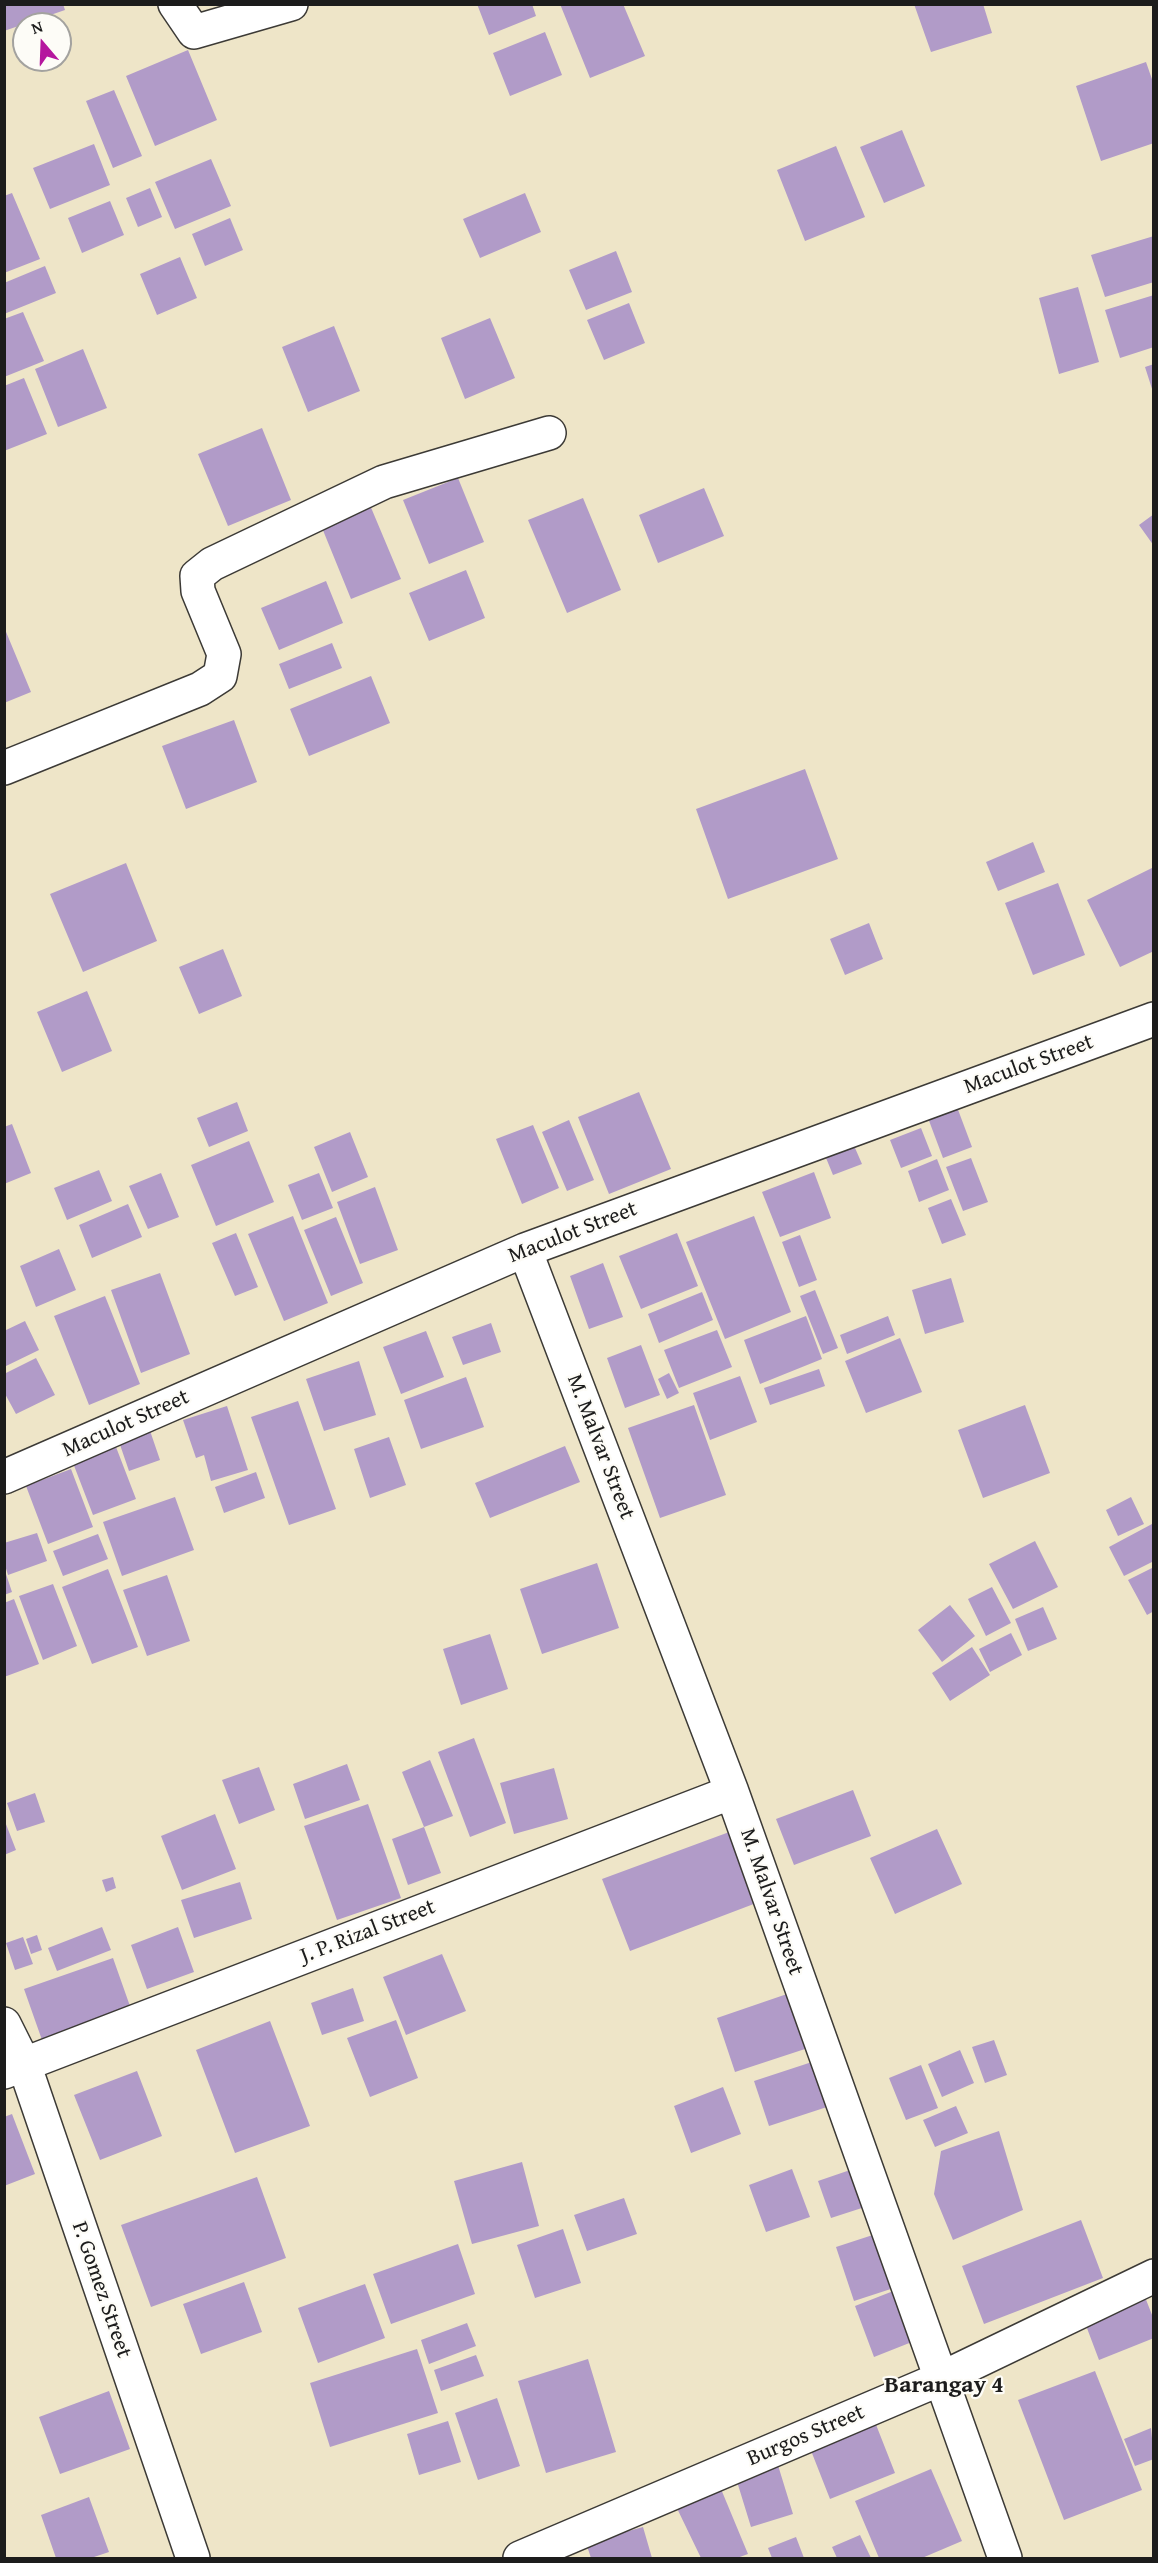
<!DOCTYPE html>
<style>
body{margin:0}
#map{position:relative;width:1158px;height:2563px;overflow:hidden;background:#eee5c8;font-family:"Gentium Book Plus",serif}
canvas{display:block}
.frame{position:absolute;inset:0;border:6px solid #1c1c1c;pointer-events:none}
.north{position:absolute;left:12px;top:12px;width:60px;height:60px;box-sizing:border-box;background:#fdfcf7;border:2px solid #a3a29f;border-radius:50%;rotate:341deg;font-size:16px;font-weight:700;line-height:24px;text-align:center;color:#1c1c1c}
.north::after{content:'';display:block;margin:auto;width:21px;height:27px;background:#b5179e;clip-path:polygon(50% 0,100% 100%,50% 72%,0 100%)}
</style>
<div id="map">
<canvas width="1158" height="2563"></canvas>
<div class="frame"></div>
<div class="north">N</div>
</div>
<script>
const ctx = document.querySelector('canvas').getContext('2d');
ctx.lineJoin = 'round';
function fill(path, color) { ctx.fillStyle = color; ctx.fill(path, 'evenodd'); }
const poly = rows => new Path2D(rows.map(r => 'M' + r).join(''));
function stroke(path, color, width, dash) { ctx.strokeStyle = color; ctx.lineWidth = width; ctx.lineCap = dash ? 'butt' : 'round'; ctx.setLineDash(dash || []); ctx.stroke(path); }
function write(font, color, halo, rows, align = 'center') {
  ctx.font = font + ' "Gentium Book Plus",serif'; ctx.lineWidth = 4.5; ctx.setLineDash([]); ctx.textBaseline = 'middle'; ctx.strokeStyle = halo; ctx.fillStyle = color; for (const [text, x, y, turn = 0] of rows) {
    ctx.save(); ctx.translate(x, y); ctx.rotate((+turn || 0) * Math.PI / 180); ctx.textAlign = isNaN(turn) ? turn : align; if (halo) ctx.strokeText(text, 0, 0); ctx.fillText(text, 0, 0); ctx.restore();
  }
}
fill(poly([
 [4,4,63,4,65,10,4,31],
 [477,4,532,4,536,16,489,35],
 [560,4,623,4,645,56,590,78],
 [914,4,983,4,992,33,931,52],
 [545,32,562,75,510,96,493,53],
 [188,50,217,120,155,146,126,76],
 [1146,62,1154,85,1154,143,1101,161,1076,86],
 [114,90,142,156,113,168,86,101],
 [902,130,925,186,884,203,860,147],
 [94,144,110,185,50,209,33,168],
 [836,146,865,217,805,241,777,170],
 [211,159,231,206,175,229,155,182],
 [150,188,162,217,138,227,126,198],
 [12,193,40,259,4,273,4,196],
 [525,193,541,232,480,258,463,219],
 [110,201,124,235,82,253,68,218],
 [230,218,243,250,205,266,192,234],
 [1154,236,1154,282,1105,297,1091,255],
 [616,251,632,292,586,310,569,270],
 [180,257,197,298,157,315,140,274],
 [45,266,56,293,4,314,4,283],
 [1078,287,1099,362,1059,374,1039,298],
 [1154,295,1154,347,1120,358,1105,310],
 [629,303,645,343,604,360,587,320],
 [23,312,44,361,4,377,4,319],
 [490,318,515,378,465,399,441,338],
 [334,326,360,391,308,412,282,347],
 [83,349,107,408,58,427,35,369],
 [1154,364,1154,392,1153,392,1145,367],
 [24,378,47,434,4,451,4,386],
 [262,428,291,500,228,526,198,454],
 [458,478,484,542,429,564,403,500],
 [704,488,724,536,658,563,639,515],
 [367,498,401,579,351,599,318,518],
 [583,498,621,590,567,613,528,520],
 [1154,514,1154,546,1139,525],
 [466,570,485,618,429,641,409,593],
 [326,581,343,623,279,650,261,608],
 [4,627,31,692,4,703],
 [332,643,342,668,289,689,279,664],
 [371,676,390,723,309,756,290,709],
 [234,720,257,782,186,809,162,746],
 [805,769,838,859,728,899,696,809],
 [1033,842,1045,872,998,891,986,862],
 [126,863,157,941,83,972,50,894],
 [1154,867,1154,951,1120,967,1087,900],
 [1058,883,1085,955,1033,975,1005,903],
 [869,923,883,959,845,975,830,939],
 [223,949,242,996,199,1014,179,967],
 [87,991,112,1051,62,1072,37,1012],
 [639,1092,671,1169,609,1194,578,1117],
 [954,1099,972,1147,943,1158,925,1110],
 [237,1102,248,1131,209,1147,197,1118],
 [569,1120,594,1180,567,1191,542,1132],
 [12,1124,31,1173,4,1184,4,1127],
 [533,1125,559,1188,522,1204,496,1139],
 [921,1128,932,1156,901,1168,890,1140],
 [350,1132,368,1177,332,1192,314,1147],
 [249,1141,274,1202,216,1226,191,1165],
 [852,1141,862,1164,833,1175,824,1153],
 [971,1158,988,1202,963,1211,946,1167],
 [937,1159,949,1190,919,1202,908,1171],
 [99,1170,112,1201,67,1220,54,1188],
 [814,1172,831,1218,780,1237,762,1192],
 [161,1173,179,1217,148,1229,129,1186],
 [319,1173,333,1208,302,1220,288,1185],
 [375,1187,398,1250,360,1264,337,1202],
 [951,1199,966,1235,942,1244,928,1208],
 [128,1204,142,1237,92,1258,79,1225],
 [293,1216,328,1303,284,1321,248,1234],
 [754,1216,791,1312,725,1339,686,1242],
 [336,1217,363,1283,331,1296,304,1230],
 [236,1233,258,1287,235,1296,212,1243],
 [677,1233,698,1286,641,1309,619,1256],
 [800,1235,817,1280,799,1287,782,1242],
 [59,1249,76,1290,36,1307,20,1266],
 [603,1263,623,1317,589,1329,570,1276],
 [160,1273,190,1354,141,1373,111,1290],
 [951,1278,964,1322,925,1334,912,1290],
 [815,1290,838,1348,823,1354,800,1296],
 [702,1292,713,1320,659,1343,648,1314],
 [105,1296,140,1384,89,1405,54,1316],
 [806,1316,822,1359,760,1384,744,1340],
 [888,1316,895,1335,847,1354,840,1335],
 [25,1321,39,1350,4,1367,4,1331],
 [491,1323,501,1352,463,1365,452,1337],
 [717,1330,732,1367,679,1388,664,1350],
 [426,1331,444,1377,401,1394,383,1347],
 [900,1338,922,1392,866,1413,845,1361],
 [641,1345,660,1395,625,1408,607,1358],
 [36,1358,55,1395,16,1414,4,1392,4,1374],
 [359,1361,376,1415,324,1431,306,1379],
 [819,1369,825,1386,770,1405,764,1388],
 [669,1373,679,1393,667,1399,658,1379],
 [740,1376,757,1422,710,1440,693,1393],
 [466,1377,484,1427,421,1449,404,1400],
 [298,1401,336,1509,289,1525,251,1417],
 [694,1405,726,1495,660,1518,628,1428],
 [1025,1405,1050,1473,983,1498,958,1430],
 [227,1406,248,1470,211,1481,204,1455,196,1458,183,1420],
 [147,1422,160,1460,129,1471,116,1433],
 [111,1434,136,1499,93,1515,68,1450],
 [389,1437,406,1485,370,1498,354,1449],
 [565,1446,580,1482,490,1518,475,1483],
 [71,1469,93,1527,48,1544,26,1486],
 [256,1472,265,1498,224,1513,215,1487],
 [175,1497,194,1550,122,1576,103,1522],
 [1131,1497,1144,1524,1118,1536,1106,1510],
 [1152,1524,1154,1561,1124,1576,1109,1547],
 [37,1533,47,1561,8,1575,4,1562,4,1543],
 [98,1534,108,1559,63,1576,53,1551],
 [1035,1541,1058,1587,1013,1609,989,1564],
 [597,1563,619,1628,542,1654,520,1589],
 [1154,1567,1154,1611,1147,1615,1128,1580],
 [4,1568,12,1592,4,1595],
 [108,1569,138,1647,92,1664,62,1587],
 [167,1575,190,1641,147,1656,123,1590],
 [53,1584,77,1646,43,1660,19,1596],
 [992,1587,1011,1623,986,1636,968,1599],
 [14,1599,39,1664,4,1677,4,1603],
 [950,1605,975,1636,942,1662,918,1630],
 [1043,1607,1057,1639,1028,1651,1015,1619],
 [1011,1633,1022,1655,990,1672,979,1649],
 [490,1634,508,1689,461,1705,443,1649],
 [972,1647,990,1675,950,1701,932,1673],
 [474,1738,506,1823,470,1837,438,1752],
 [430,1760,453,1816,424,1827,402,1772],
 [347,1764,360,1800,305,1819,293,1784],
 [259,1767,275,1810,239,1824,222,1780],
 [554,1768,568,1819,514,1834,500,1783],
 [853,1790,871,1836,794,1865,776,1819],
 [35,1793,45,1822,17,1831,7,1803],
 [368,1804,401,1898,337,1920,304,1826],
 [215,1814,236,1869,182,1890,161,1836],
 [4,1819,16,1850,4,1855],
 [424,1827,441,1873,408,1885,392,1839],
 [937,1829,962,1884,895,1914,870,1858],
 [732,1831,759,1902,630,1951,602,1879],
 [113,1877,116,1888,106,1892,102,1880],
 [240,1882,252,1919,194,1938,181,1900],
 [102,1927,111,1950,57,1971,48,1948],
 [178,1927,194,1972,147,1989,131,1945],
 [37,1935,42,1950,31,1954,26,1939],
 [23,1937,33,1964,15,1970,6,1943],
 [442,1954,466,2011,406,2035,383,1977],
 [113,1958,131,2009,42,2040,24,1989],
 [353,1988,364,2021,322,2035,311,2003],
 [787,1994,805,2049,735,2072,717,2018],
 [396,2020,418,2078,370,2097,347,2038],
 [270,2021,310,2126,235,2153,196,2050],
 [994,2040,1007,2075,985,2083,972,2047],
 [960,2050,974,2083,942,2097,928,2064],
 [815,2061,830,2106,769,2126,754,2081],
 [921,2065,938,2108,906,2120,889,2078],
 [137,2071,162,2136,100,2160,74,2095],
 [723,2087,741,2134,691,2153,674,2106],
 [956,2106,968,2133,935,2147,923,2120],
 [12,2114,35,2174,4,2186,4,2117],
 [999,2131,1023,2210,953,2240,934,2194,941,2151],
 [522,2162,539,2226,472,2244,454,2181],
 [856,2168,868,2206,831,2218,818,2181],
 [792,2169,810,2217,766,2232,749,2185],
 [257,2177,286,2258,151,2307,121,2225],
 [624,2198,637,2234,587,2251,574,2215],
 [1081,2220,1103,2278,984,2324,962,2266],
 [563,2229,581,2283,535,2298,517,2245],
 [885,2231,903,2285,854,2301,836,2247],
 [458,2244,475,2294,391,2324,373,2274],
 [244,2282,262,2332,201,2354,183,2304],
 [365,2284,385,2338,318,2363,298,2308],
 [901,2288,922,2338,874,2357,855,2306],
 [1143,2292,1154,2320,1154,2338,1099,2360,1082,2315],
 [467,2323,476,2346,429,2364,421,2340],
 [417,2349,438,2413,330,2447,310,2383],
 [476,2355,484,2376,441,2391,434,2370],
 [588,2359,616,2452,546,2473,518,2381],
 [1095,2371,1142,2490,1064,2520,1018,2400],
 [109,2391,130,2449,60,2474,39,2417],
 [497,2398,520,2466,478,2480,455,2413],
 [873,2417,895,2473,830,2499,808,2443],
 [448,2421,461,2462,419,2475,407,2434],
 [1151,2428,1154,2459,1135,2466,1124,2439],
 [777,2462,793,2514,751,2527,735,2475],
 [931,2469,962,2541,922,2558,879,2558,855,2501],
 [716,2477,748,2554,737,2558,701,2558,672,2498],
 [89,2497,109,2552,91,2558,56,2558,41,2515],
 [643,2527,652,2558,591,2558,586,2543],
 [860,2535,871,2558,837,2558,832,2547],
 [796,2537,804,2558,772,2558,768,2548]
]), '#b19bc8');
const street = poly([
 [175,4,194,32,291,4],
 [4,768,200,689,220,676,224,654,198,591,197,576,212,564,384,482,549,433],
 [525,1250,732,1792,1005,2558],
 [4,1477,525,1250,1154,1019],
 [4,2024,24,2064,193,2558],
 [4,2072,732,1792],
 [520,2558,940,2379,1154,2276]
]);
stroke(street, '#3c3a36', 36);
stroke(street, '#fff', 33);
write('22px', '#1c1c1c', '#fdfcf7', [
 ["Maculot Street",1029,1065,-20],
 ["Maculot Street",573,1233,-21],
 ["Maculot Street",126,1424,-24],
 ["M. Malvar Street",600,1447,69],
 ["M. Malvar Street",771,1902,71],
 ["J. P. Rizal Street",368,1932,-21],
 ["P. Gomez Street",101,2290,71],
 ["Burgos Street",806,2436,-23]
]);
write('bold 24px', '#1c1c1c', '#fdfcf7', [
 ["Barangay 4",944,2386]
]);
</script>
